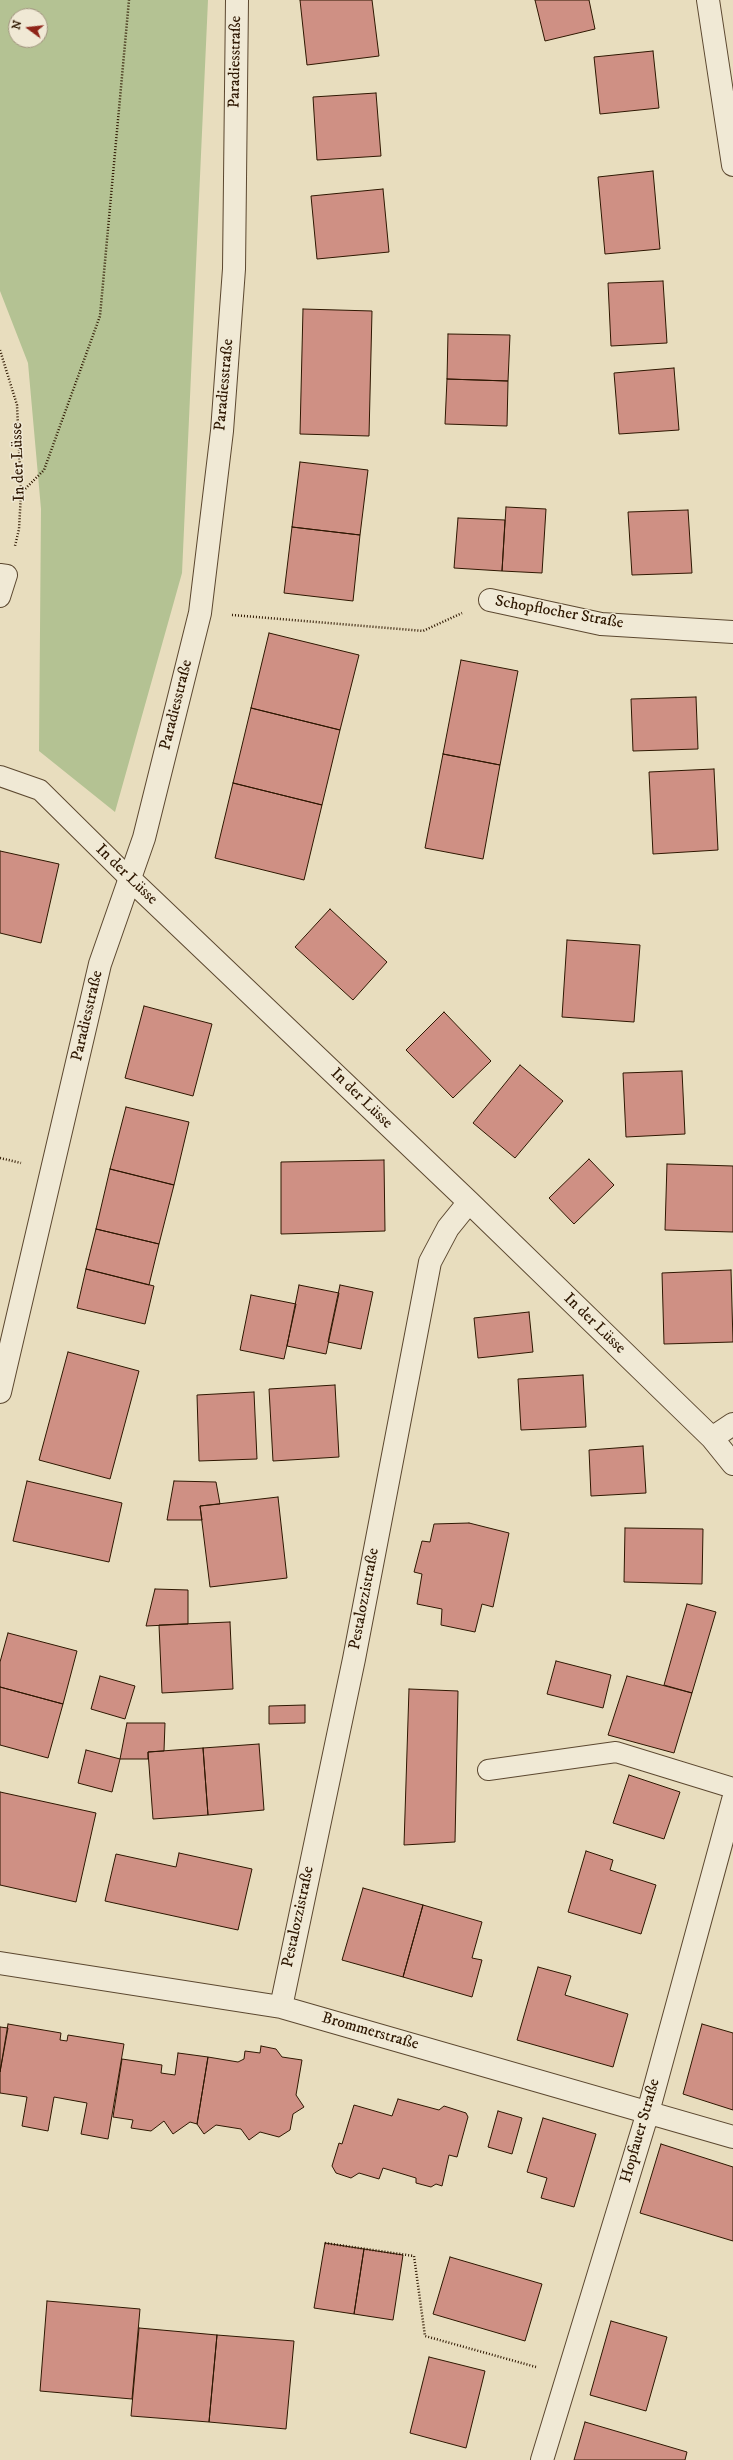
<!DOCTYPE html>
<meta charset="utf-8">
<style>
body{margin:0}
#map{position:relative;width:733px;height:2460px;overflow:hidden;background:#e8ddbe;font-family:"IM FELL DW Pica",serif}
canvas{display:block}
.north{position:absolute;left:8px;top:8px;width:40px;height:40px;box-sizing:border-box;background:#f0e9d5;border:1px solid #a29580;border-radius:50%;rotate:285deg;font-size:11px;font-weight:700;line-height:16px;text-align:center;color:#2e1701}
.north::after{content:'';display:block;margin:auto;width:14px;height:18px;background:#8f2418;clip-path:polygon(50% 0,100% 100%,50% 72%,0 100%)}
</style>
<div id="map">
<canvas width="733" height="2460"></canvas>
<div class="north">N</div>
</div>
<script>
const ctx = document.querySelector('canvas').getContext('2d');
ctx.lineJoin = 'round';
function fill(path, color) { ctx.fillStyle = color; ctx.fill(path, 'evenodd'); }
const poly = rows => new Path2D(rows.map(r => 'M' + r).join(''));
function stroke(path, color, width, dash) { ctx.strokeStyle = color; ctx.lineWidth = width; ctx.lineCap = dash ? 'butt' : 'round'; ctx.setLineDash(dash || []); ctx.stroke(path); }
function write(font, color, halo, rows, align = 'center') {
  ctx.font = font + ' "IM FELL DW Pica",serif'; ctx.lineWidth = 3; ctx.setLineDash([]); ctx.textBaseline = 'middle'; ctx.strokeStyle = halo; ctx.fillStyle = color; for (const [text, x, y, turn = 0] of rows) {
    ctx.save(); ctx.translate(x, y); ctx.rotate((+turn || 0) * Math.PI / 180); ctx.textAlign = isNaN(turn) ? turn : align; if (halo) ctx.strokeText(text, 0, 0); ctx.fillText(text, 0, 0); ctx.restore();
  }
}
fill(poly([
 [0,0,208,0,182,573,115,812,39,751,41,509,28,363,0,291],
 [16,16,40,16,40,40,16,40]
]), '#b4c293');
const building = poly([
 [300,0,372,0,379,56,307,65,300,0],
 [535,0,589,0,595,29,545,41,535,0],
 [653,51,659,108,600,114,594,57,653,51],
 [376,93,381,156,317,160,313,97,376,93],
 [653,171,660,249,605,254,598,177,653,171],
 [383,189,389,252,317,259,311,196,383,189],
 [663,281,667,343,611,346,608,283,663,281],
 [303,309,372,311,369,436,300,434,303,309],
 [448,334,510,335,508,381,447,379,448,334],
 [674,368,679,430,619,434,614,373,674,368],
 [447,379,508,381,507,426,445,424,447,379],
 [300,462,368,470,360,535,292,527,300,462],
 [506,507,546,509,542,573,502,571,506,507],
 [688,510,692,573,632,575,628,512,688,510],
 [458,518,505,520,502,571,454,568,458,518],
 [292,527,360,535,353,601,284,593,292,527],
 [269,633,359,655,340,730,251,708,269,633],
 [461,660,518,671,500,765,443,754,461,660],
 [696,697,698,749,633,751,631,699,696,697],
 [251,708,340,730,322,805,233,783,251,708],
 [443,754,500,765,483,859,425,848,443,754],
 [714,769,718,850,653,854,649,772,714,769],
 [233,783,322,805,304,880,215,858,233,783],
 [0,851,59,864,41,943,0,933,0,851],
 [330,909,387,962,353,1000,295,947,330,909],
 [567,940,640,945,634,1022,562,1017,567,940],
 [144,1006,212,1024,193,1096,125,1078,144,1006],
 [444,1012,491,1061,453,1098,406,1050,444,1012],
 [520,1065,563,1101,515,1158,473,1123,520,1065],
 [682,1071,685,1134,626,1137,623,1073,682,1071],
 [126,1107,189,1122,174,1185,110,1169,126,1107],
 [589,1159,614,1185,574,1224,549,1198,589,1159],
 [384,1160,385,1231,281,1234,281,1162,384,1160],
 [667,1164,733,1166,733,1232,665,1230,667,1164],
 [110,1169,174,1185,159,1244,96,1229,110,1169],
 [96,1229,159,1244,149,1285,86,1269,96,1229],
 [86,1269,154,1286,145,1324,77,1308,86,1269],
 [731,1270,733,1342,664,1344,662,1273,731,1270],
 [299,1285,339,1293,326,1354,287,1346,299,1285],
 [340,1285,373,1292,361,1349,328,1342,340,1285],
 [251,1295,296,1304,284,1359,240,1350,251,1295],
 [529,1312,533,1352,478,1358,474,1318,529,1312],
 [68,1352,139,1371,110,1479,39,1460,68,1352],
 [583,1375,586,1427,521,1430,518,1379,583,1375],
 [335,1385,339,1457,273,1461,269,1389,335,1385],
 [254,1392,257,1459,199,1461,197,1395,254,1392],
 [643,1446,646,1493,591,1496,589,1450,643,1446],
 [27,1481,122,1503,109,1562,13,1541,27,1481],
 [174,1481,216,1482,220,1504,200,1506,202,1520,167,1520,174,1481],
 [278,1497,287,1578,210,1587,200,1506,278,1497],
 [469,1523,509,1533,493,1607,482,1604,475,1632,441,1625,442,1609,417,1604,422,1574,414,1572,422,1541,430,1542,434,1524,469,1523],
 [625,1528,703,1529,702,1584,624,1582,625,1528],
 [155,1589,188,1590,188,1624,146,1626,155,1589],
 [687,1604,716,1612,692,1693,664,1685,687,1604],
 [230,1622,233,1689,162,1693,159,1625,230,1622],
 [8,1633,77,1651,63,1704,0,1687,0,1662,8,1633],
 [556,1661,611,1675,603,1708,547,1694,556,1661],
 [100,1676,135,1686,125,1719,91,1709,100,1676],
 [627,1676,692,1693,674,1753,608,1735,627,1676],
 [0,1687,63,1704,48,1758,0,1745,0,1687],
 [409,1689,458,1691,455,1842,404,1845,409,1689],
 [305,1705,305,1723,269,1724,269,1706,305,1705],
 [127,1723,165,1723,164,1751,148,1752,148,1759,120,1759,127,1723],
 [259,1744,264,1810,208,1815,203,1748,259,1744],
 [203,1748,208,1815,153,1819,148,1752,203,1748],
 [86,1750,120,1759,112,1792,78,1783,86,1750],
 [629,1775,680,1792,664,1839,613,1823,629,1775],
 [0,1792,96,1813,76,1902,0,1885,0,1792],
 [586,1851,613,1860,610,1870,656,1885,641,1934,568,1912,586,1851],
 [179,1853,252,1869,238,1930,105,1901,116,1854,176,1867,179,1853],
 [363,1888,423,1905,403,1977,342,1960,363,1888],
 [423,1905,482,1922,472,1958,482,1960,472,1997,403,1977,423,1905],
 [538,1967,571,1976,565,1995,628,2014,613,2067,517,2040,538,1967],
 [8,2024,61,2033,60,2040,67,2041,68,2035,124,2044,108,2139,81,2134,87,2103,54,2097,48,2131,22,2126,27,2097,0,2093,0,2072,8,2024],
 [702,2024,733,2033,733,2110,683,2094,702,2024],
 [0,2027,8,2028,0,2072,0,2027],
 [261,2046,276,2049,282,2057,302,2060,296,2095,304,2107,293,2114,290,2130,279,2137,260,2132,249,2140,241,2129,216,2125,204,2134,197,2124,208,2057,238,2062,244,2059,245,2051,260,2053,261,2046],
 [178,2053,208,2057,197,2124,190,2122,173,2134,164,2121,151,2131,131,2128,133,2120,113,2117,122,2059,162,2065,161,2073,175,2075,178,2053],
 [398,2099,439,2110,444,2106,466,2113,468,2117,457,2157,449,2155,442,2186,436,2184,431,2187,416,2183,416,2178,383,2168,379,2179,359,2173,351,2178,336,2173,332,2166,339,2143,342,2144,354,2105,392,2116,398,2099],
 [498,2111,522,2118,512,2154,488,2147,498,2111],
 [543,2118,596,2134,574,2207,541,2198,547,2178,527,2172,543,2118],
 [661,2144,733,2167,733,2241,640,2213,661,2144],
 [325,2243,364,2249,354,2314,314,2308,325,2243],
 [364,2249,403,2255,393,2320,354,2314,364,2249],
 [450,2257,542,2284,525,2341,433,2314,450,2257],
 [47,2301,140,2309,132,2399,40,2391,47,2301],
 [611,2321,667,2337,646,2411,590,2395,611,2321],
 [139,2328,217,2335,209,2422,131,2416,139,2328],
 [217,2335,294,2341,286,2429,209,2422,217,2335],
 [429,2357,485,2371,466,2448,410,2433,429,2357],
 [585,2422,687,2452,685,2460,574,2460,585,2422]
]);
fill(building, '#cf9084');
stroke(building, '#2e1701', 1);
const service = poly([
 [0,574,7,575,0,597],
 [0,776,40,790,129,878],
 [488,1770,616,1752,733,1788]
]);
const minor = poly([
 [708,0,733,165],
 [490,600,601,624,733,632],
 [129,878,469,1202,712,1438,733,1464],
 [0,1392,100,964,144,838,200,613,222,431,234,269,237,0],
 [712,1438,733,1424],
 [0,1963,281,2007,733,2137],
 [281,2007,354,1659,430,1262,448,1228,469,1202],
 [542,2460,648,2112,733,1800]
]);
stroke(service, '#5c4830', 22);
stroke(minor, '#5c4830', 24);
stroke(poly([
 [0,350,17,405,21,493,19,529,15,546],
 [21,493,44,470,100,316,129,0],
 [232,615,423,631,462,613],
 [0,1158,21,1163],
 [325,2243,414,2256,425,2336,536,2367]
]), '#2e1701', 2.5, [1, 2]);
stroke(service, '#f0e9d5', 20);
stroke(minor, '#f0e9d5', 22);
write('16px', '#2e1701', '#f0e9d5', [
 ["Paradiesstraße",236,62,-89],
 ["Paradiesstraße",225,385,-85],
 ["In der Lüsse",19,462,-92],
 ["Schopflocher Straße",559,613,10],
 ["Paradiesstraße",177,705,-76],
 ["In der Lüsse",126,875,44],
 ["Paradiesstraße",88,1016,-77],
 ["In der Lüsse",361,1099,44],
 ["In der Lüsse",594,1324,44],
 ["Pestalozzistraße",365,1599,-79],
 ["Pestalozzistraße",299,1917,-78],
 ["Brommerstraße",370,2032,16],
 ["Hopfauer Straße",641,2131,-74]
]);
</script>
